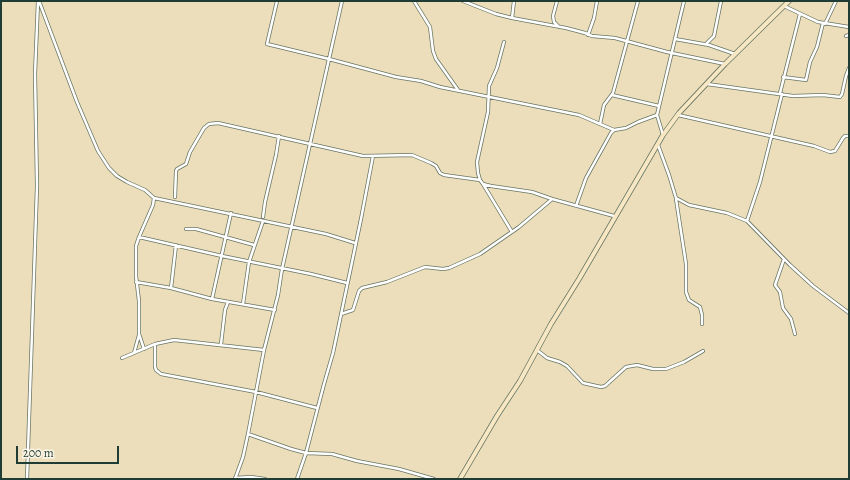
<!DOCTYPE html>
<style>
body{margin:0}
#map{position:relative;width:850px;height:480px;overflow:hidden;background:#ecdebb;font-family:Alegreya,serif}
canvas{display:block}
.frame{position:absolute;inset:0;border:2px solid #1f3d34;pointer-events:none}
.scale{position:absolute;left:16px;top:446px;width:103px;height:18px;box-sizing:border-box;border:2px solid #1f3d34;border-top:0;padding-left:5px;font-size:12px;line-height:14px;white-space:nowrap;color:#1f3d34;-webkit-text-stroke:3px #fcf5e5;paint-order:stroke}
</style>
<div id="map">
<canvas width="850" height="480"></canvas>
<div class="frame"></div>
<div class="scale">200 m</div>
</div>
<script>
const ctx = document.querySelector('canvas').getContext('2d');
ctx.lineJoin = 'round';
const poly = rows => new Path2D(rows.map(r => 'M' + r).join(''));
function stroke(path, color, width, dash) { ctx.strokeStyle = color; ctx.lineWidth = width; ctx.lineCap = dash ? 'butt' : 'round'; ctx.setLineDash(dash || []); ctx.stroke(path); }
const minor = poly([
 [39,1,77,102,98,151,109,168,117,176,127,182,145,190,154,198,153,205,139,237,136,246,136,276,139,301,139,334,144,349],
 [277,1,267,44,329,59,396,77,421,81,440,87,579,115,614,130],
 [414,1,430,27,433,51,436,59,458,90],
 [463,1,496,14,512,18,566,28,585,33,592,36,615,38,667,52,725,64],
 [557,1,553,16,554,22,558,26],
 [784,6,818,22,849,27],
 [512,18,514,1],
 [825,24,836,1],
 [588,35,594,18,597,1],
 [846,36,849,35],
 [675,39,709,45,735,54],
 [504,42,497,68,489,86,488,112,477,162,478,173,480,180,483,184,491,186,532,192,552,199,614,216],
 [706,44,714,36,721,1],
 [783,77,806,80,810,62,817,47,823,23],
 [707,84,793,96,823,95,840,97,842,94,846,76,849,68],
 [780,93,800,14],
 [612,95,659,106],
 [678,115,814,146,830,152,835,151,843,138,845,136,849,136],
 [600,124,604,105,613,93,638,1],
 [663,135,657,115,684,1],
 [658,145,669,175,676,198,689,205,727,213,747,221,790,265,813,286,849,313],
 [483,184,512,232],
 [175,197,176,171,177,169,186,164,190,152,204,128,209,124,218,123,363,156,412,155,431,163,436,166,440,173,444,175,480,180],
 [154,198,326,234,355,243],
 [676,199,686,264,686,292,689,300,700,307,702,315,702,324],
 [576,206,586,178,611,133,614,130,626,128,638,122,657,115],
 [263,217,265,202,276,155,279,136],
 [747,221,760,182,782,94],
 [186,229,196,229,254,245],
 [139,237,222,256,311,274,347,283],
 [784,259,775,285,780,292,783,308,791,319,795,334],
 [136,282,171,288,212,299,275,310],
 [171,288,176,245],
 [212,299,231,213],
 [243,304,249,262,263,221],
 [341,314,353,310,359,291,362,288,387,282,425,267,443,269,449,268,480,254,519,227,551,200],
 [155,344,155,367,156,370,161,374,256,392,317,408],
 [221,344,225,310,228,302],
 [537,350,547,358,560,362,567,366,583,383,601,387,605,386,626,367,637,365,653,369,666,369,684,362,703,351],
 [134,353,139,335],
 [122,358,155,344,174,340,264,350],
 [248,434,291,449,306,453,332,454,357,461,399,469,434,479],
 [235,478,251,477,265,479],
 [27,479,37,186,35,74,38,1],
 [235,479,243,457,248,434,264,350,278,295,282,269,342,1],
 [297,479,306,453,324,384,333,353,361,219,373,156]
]);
const secondary = poly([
 [460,479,497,416,520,381,551,324,579,279,663,135,679,113,725,64,789,1]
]);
stroke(minor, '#677563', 4);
stroke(secondary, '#677563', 5.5);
stroke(minor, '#fff', 2.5);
stroke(secondary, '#f7e8c3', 4);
</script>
